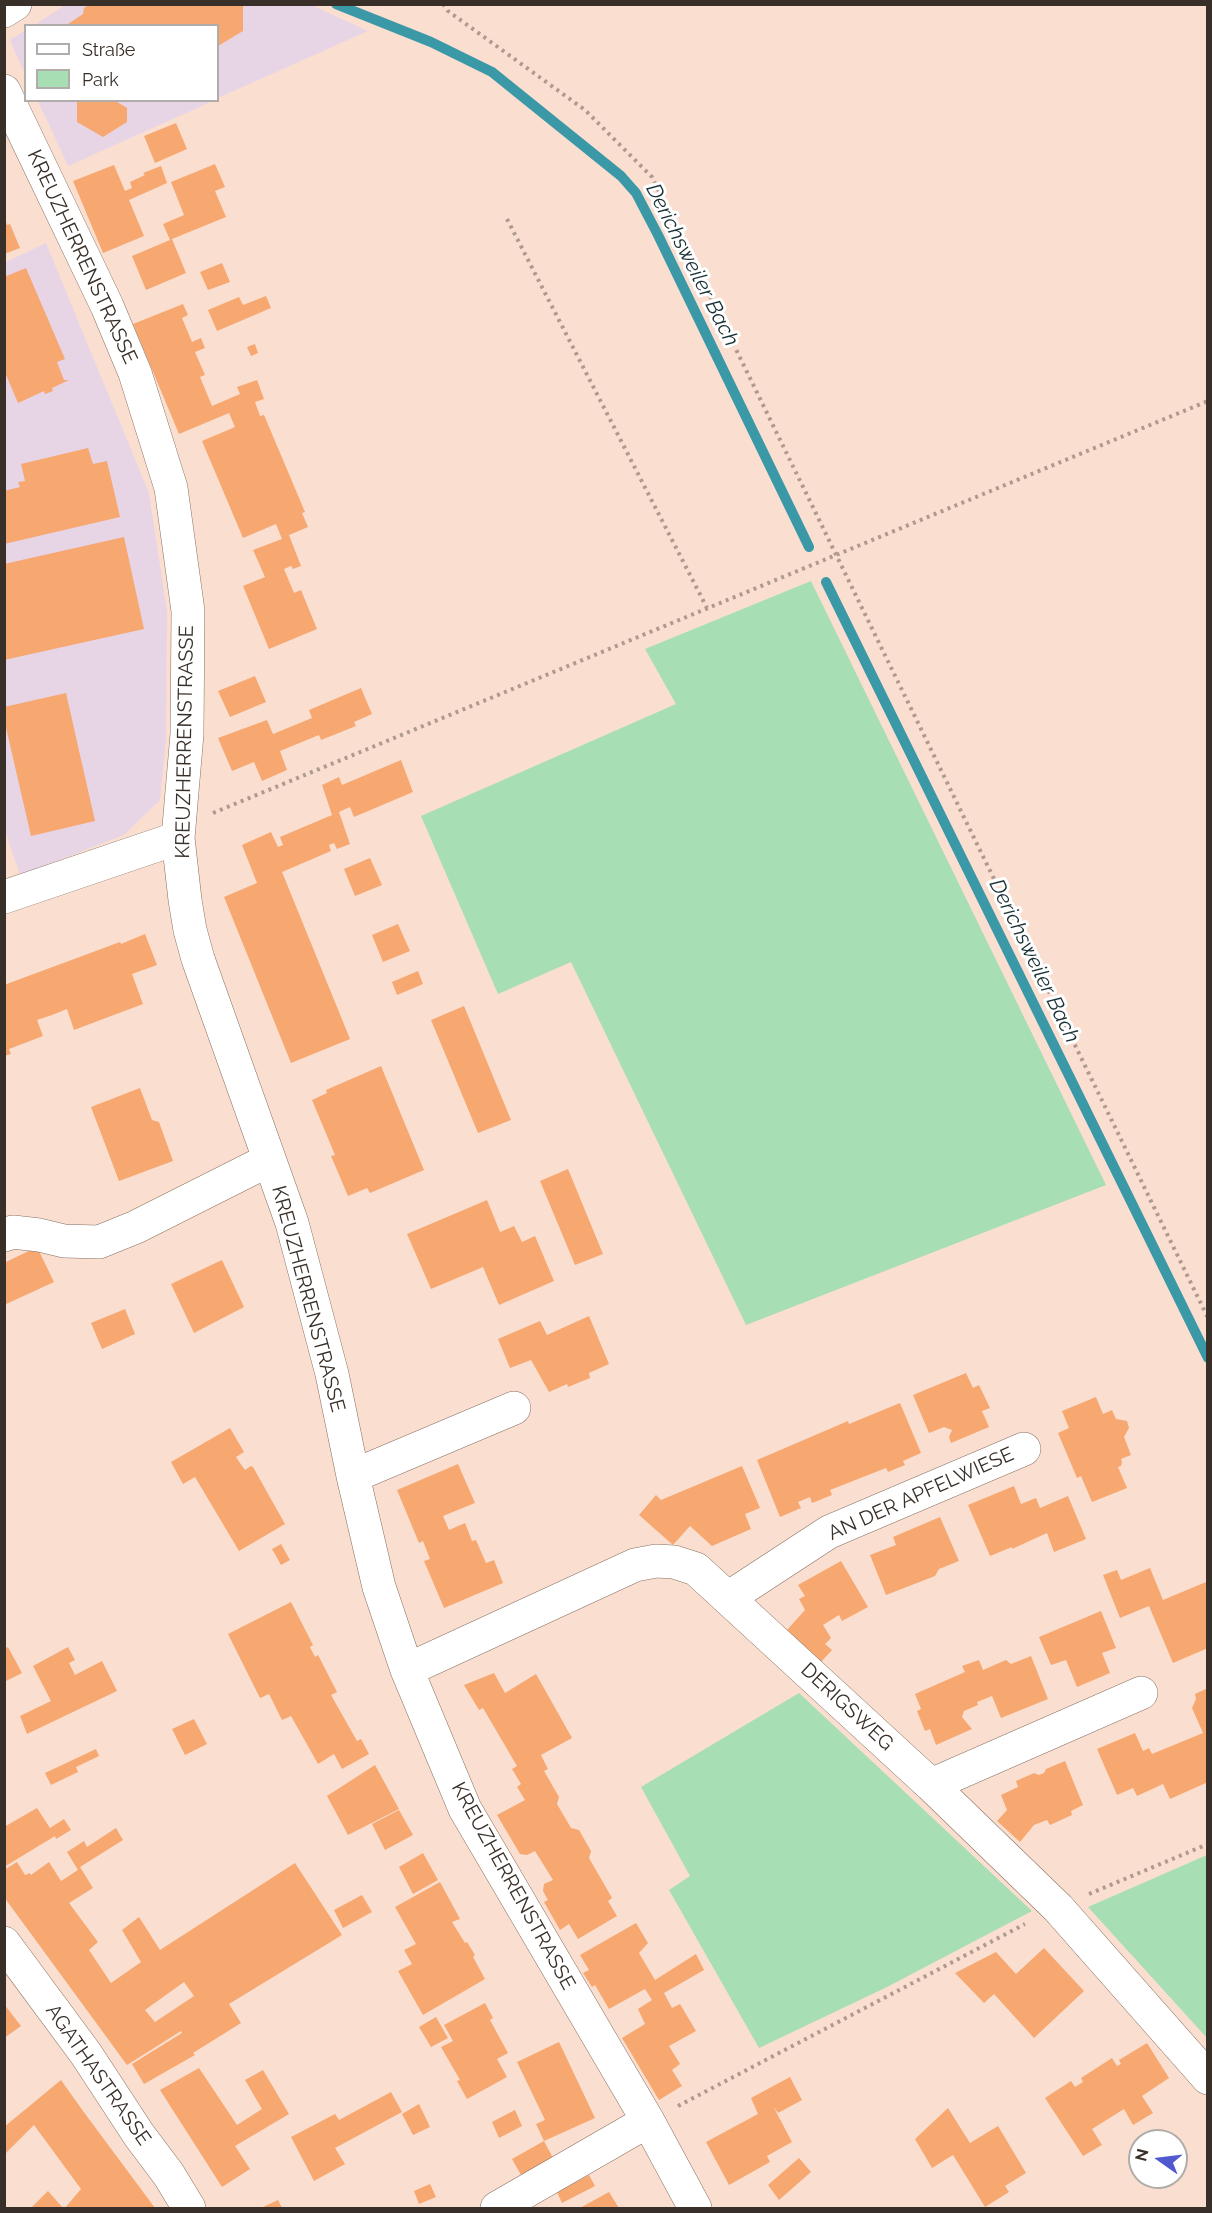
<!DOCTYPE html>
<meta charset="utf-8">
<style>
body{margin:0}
#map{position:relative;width:1212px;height:2213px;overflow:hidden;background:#fadfd0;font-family:Raleway,sans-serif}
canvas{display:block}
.frame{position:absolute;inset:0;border:6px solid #392f29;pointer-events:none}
.legend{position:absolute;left:24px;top:24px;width:195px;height:78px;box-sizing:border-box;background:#fff;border:2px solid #b0aca9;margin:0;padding:8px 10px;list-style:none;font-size:18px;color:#392f29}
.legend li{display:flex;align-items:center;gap:12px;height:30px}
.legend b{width:30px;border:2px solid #b0aca9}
.north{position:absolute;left:1128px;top:2129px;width:60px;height:60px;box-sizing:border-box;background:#fff;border:2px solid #b0aca9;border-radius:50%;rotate:284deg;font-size:16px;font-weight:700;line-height:24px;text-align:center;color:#392f29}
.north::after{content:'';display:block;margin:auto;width:21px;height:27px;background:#5159cf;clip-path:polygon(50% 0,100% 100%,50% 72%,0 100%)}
</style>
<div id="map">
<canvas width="1212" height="2213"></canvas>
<div class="frame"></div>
<ul class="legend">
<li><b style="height:8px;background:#fff"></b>Straße</li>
<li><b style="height:16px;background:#a8deb3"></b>Park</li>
</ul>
<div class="north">N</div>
</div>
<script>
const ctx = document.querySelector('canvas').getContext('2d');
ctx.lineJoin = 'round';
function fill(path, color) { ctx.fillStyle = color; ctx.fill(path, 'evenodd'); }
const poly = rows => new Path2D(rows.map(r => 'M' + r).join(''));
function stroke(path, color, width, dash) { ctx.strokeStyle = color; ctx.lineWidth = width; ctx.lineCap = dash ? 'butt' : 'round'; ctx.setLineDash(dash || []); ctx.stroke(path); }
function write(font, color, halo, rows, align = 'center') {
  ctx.font = font + ' Raleway,sans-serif'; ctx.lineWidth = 6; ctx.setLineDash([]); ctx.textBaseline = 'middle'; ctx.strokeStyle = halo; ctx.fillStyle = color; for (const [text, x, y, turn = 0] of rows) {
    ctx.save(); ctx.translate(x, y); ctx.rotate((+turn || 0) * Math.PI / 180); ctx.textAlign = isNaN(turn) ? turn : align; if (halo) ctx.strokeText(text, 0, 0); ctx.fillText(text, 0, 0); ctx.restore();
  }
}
fill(poly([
 [309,4,368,31,218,98,218,26,33,26,65,5],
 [25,30,25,74,10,40],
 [38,101,213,101,68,166],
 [46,243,149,493,167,612,166,739,160,800,124,835,20,875,4,828,4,263]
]), '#e7d5e6');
fill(poly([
 [811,581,1106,1185,746,1325,571,962,498,994,421,816,676,704,645,649],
 [799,1693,1032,1911,887,1987,759,2048,669,1890,690,1876,641,1787],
 [1207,1855,1207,2038,1088,1907]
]), '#a8deb3');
stroke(poly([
 [336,4,431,42,492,72,621,176,636,193,658,235,809,547],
 [826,582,1208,1358]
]), '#3a98a7', 10);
fill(poly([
 [90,4,243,4,243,31,218,46,218,26,65,26,83,14,84,8],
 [79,100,114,100,127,108,127,122,103,137,77,122,77,102],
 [176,123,187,149,155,163,144,136],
 [215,164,225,187,215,191,226,217,172,239,186,273,146,290,132,256,170,240,163,224,184,215,171,182],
 [114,165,125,191,132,188,130,182,145,175,143,173,161,166,167,183,129,200,144,236,103,253,73,181],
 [5,218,7,225,10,224,20,248,4,254],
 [222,263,230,282,208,290,200,272],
 [26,268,65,359,57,362,64,380,69,380,52,388,53,391,45,394,44,391,18,403,4,370,4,277],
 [266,296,271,308,217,331,208,310,239,297,243,305],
 [183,304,188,315,182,318,192,342,201,338,205,348,195,352,205,375,200,377,212,406,240,394,237,387,257,380,264,399,255,402,260,416,264,415,305,512,302,513,308,527,289,535,301,566,293,569,291,566,284,569,294,593,301,590,317,629,269,649,243,586,265,577,253,550,282,539,276,524,243,538,202,441,235,427,229,413,179,434,133,324],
 [255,344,258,353,251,356,247,347],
 [88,448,93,464,107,461,120,517,4,544,4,491,20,487,18,482,25,481,21,464],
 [124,537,144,629,4,660,4,564],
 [255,676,266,702,230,717,218,691],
 [361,688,372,714,354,722,356,726,321,740,319,735,280,751,287,770,262,781,254,762,232,771,218,738,267,720,273,734,312,718,309,710],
 [66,693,95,821,31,836,4,719,4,707],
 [401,760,413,792,354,817,350,807,339,812,350,844,337,849,334,843,329,845,331,851,282,872,350,1039,291,1063,224,897,257,883,242,845,271,832,278,847,283,845,280,837,332,815,322,785,339,777,342,785],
 [370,858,382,885,355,896,344,869],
 [398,924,410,951,383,962,372,935],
 [145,934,157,965,132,974,143,1004,74,1030,67,1009,52,1015,37,1020,43,1036,9,1049,11,1054,4,1056,4,985,120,942,121,944],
 [418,971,423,984,397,995,392,982],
 [464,1006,511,1120,478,1133,431,1020],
 [381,1066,424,1170,370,1193,367,1188,348,1196,331,1156,335,1155,312,1100,327,1093,326,1090],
 [140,1088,152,1120,159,1122,173,1161,119,1181,91,1107],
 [568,1169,603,1254,575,1265,540,1181],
 [487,1200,500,1232,514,1226,522,1242,535,1236,554,1281,499,1305,483,1267,431,1289,407,1234],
 [37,1247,54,1282,4,1305,4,1263],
 [222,1260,244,1307,194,1333,171,1284],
 [125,1309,135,1334,102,1349,91,1323],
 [589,1316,609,1364,589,1373,590,1378,568,1387,567,1384,549,1392,531,1360,510,1368,498,1339,540,1321,547,1335],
 [966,1373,973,1388,979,1385,990,1408,982,1411,989,1427,951,1443,949,1437,952,1430,944,1427,929,1433,913,1395],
 [1096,1397,1103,1414,1112,1410,1116,1419,1127,1421,1129,1428,1124,1437,1131,1455,1121,1459,1122,1462,1121,1466,1118,1467,1127,1488,1092,1502,1081,1476,1077,1478,1058,1433,1069,1428,1062,1411],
 [900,1403,921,1453,903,1461,905,1465,888,1472,886,1468,830,1490,832,1495,812,1503,810,1497,798,1502,801,1508,780,1517,757,1460,848,1421,849,1424],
 [230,1428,244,1452,236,1457,240,1463,245,1470,251,1466,253,1467,285,1524,239,1551,195,1477,183,1484,171,1462],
 [458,1464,475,1503,443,1516,449,1530,465,1523,472,1541,476,1540,486,1563,494,1560,503,1583,444,1608,424,1561,430,1559,423,1541,419,1543,397,1490],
 [742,1466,760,1508,745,1514,751,1529,712,1546,690,1526,673,1545,639,1515,656,1495,661,1500],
 [1014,1486,1021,1504,1036,1498,1040,1508,1068,1496,1086,1539,1054,1552,1047,1533,1012,1549,1012,1547,990,1556,968,1505],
 [940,1517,959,1561,939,1569,935,1576,886,1595,870,1555,896,1545,893,1537],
 [281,1544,290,1560,281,1565,272,1549],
 [841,1561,868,1607,842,1621,839,1615,823,1625,831,1638,825,1644,832,1650,821,1662,787,1630,805,1610,799,1599,805,1596,798,1585],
 [1150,1568,1163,1600,1206,1582,1208,1648,1173,1663,1149,1606,1120,1618,1103,1575,1117,1570,1121,1580],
 [291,1602,313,1645,310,1647,315,1657,318,1655,337,1692,331,1695,357,1741,361,1739,369,1754,342,1769,334,1754,318,1764,291,1716,282,1720,269,1694,260,1698,228,1634],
 [1101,1611,1116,1648,1102,1653,1110,1673,1077,1687,1066,1660,1051,1665,1039,1637],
 [8,1647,22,1673,4,1682,4,1649],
 [68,1647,75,1660,69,1663,75,1675,102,1661,117,1691,27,1734,20,1716,51,1701,33,1666],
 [1031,1656,1048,1699,1001,1718,992,1696,977,1702,978,1705,964,1711,962,1717,972,1729,936,1745,930,1729,925,1731,917,1711,921,1709,915,1694,965,1672,962,1666,979,1660,983,1670,1006,1660,1011,1664],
 [494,1673,505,1693,536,1674,572,1738,541,1755,548,1769,544,1771,559,1797,557,1804,571,1828,579,1830,591,1851,589,1858,612,1898,608,1901,617,1916,578,1939,569,1924,560,1930,544,1902,548,1900,543,1891,544,1884,553,1880,535,1851,527,1855,520,1854,497,1815,525,1800,517,1787,521,1784,512,1769,517,1766,483,1708,479,1710,464,1685],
 [1208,1688,1208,1749,1206,1750,1208,1754,1208,1782,1170,1799,1163,1784,1137,1796,1133,1788,1117,1795,1097,1749,1135,1733,1143,1751,1149,1748,1152,1754,1203,1733,1192,1708,1196,1699,1195,1694],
 [194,1719,207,1744,185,1755,172,1729],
 [96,1749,99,1756,76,1767,78,1772,51,1785,45,1773],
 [1065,1761,1083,1805,1071,1811,1072,1815,1050,1825,1047,1820,1034,1825,1020,1842,997,1821,1007,1810,1001,1795,1018,1787,1016,1781,1034,1773,1039,1775,1044,1773,1046,1769],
 [375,1765,399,1809,348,1835,327,1796],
 [37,1808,50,1828,64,1819,71,1830,56,1839,55,1836,4,1867,4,1827],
 [399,1810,413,1835,385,1850,372,1824],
 [116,1828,123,1840,80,1867,93,1888,69,1903,98,1942,89,1950,111,1983,141,1962,122,1930,139,1917,160,1950,295,1863,342,1935,229,2004,241,2023,193,2053,195,2055,144,2084,132,2064,182,2033,181,2031,127,2065,4,1897,4,1870,17,1862,25,1875,30,1873,31,1875,49,1862,61,1881,78,1870,67,1852,84,1841,87,1847],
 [184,1982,194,1996,155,2022,145,2010],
 [423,1853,438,1880,413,1894,399,1867],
 [440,1882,460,1919,452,1922,465,1943,467,1942,475,1955,473,1957,485,1979,423,2015,398,1971,412,1964,404,1950,416,1944,395,1907],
 [362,1895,372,1912,343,1928,334,1910],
 [636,1923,648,1943,639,1953,655,1980,696,1954,704,1970,664,1993,672,2008,680,2004,696,2031,669,2046,680,2064,672,2070,682,2086,659,2100,622,2038,645,2024,638,2009,652,2000,645,1989,609,2009,595,1985,592,1987,583,1973,589,1970,580,1955],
 [1044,1948,1084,1991,1034,2038,994,1994,984,2003,955,1973,996,1952,1016,1974],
 [485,2003,493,2018,490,2020,508,2053,497,2059,507,2077,467,2099,457,2081,460,2080,441,2047,453,2041,444,2025],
 [4,2004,21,2026,4,2038],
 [436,2017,448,2038,431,2047,419,2027],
 [559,2042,595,2118,544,2141,536,2124,545,2120,517,2062],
 [1147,2043,1169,2078,1142,2096,1153,2113,1133,2125,1124,2109,1092,2129,1102,2145,1083,2156,1045,2098,1071,2081,1075,2087,1083,2082,1081,2078,1112,2058,1117,2066,1121,2064,1119,2060],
 [199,2068,237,2125,262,2109,245,2080,263,2070,289,2114,235,2146,250,2169,222,2187,160,2090],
 [790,2077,802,2100,778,2113,773,2106,792,2142,767,2156,770,2162,729,2185,706,2142,758,2114,751,2098],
 [61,2080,83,2111,155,2208,65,2208,81,2189,34,2125,4,2155,4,2127],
 [391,2092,402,2112,335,2148,345,2164,314,2181,291,2137,335,2114,339,2120],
 [419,2104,430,2127,413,2135,402,2114],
 [948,2108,970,2143,998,2126,1026,2173,1005,2186,1009,2192,985,2207,953,2155,932,2168,915,2139],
 [515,2110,522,2126,499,2138,492,2122],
 [544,2141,553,2158,521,2175,512,2159],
 [799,2158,811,2172,779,2200,768,2185],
 [589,2175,595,2186,562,2203,557,2192],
 [430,2184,436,2197,419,2204,414,2191],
 [48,2191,63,2208,31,2208],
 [609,2192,619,2208,580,2208],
 [278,2200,282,2208,261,2208]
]), '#f7a770');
const minor = poly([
 [4,11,15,4],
 [4,91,107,306,135,373,171,488,188,611,187,734,178,838,185,900,190,930,198,959,292,1223,332,1374,353,1476,379,1587,407,1670,465,1809,648,2121,695,2208],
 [4,897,178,838],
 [4,1235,13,1232,39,1235,64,1241,99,1242,136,1227,269,1160],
 [353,1476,514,1408],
 [728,1598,829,1532,1024,1449],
 [407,1670,635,1565,656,1561,674,1562,696,1569,931,1785,1058,1908,1208,2078],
 [931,1785,1141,1693],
 [4,1943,86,2054,139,2135,169,2175,189,2208],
 [497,2208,648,2121]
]);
stroke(minor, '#866f61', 34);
stroke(poly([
 [443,4,448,11,585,110,652,177,1208,1318],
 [507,219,707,608],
 [213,813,1208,401],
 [1089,1894,1208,1844],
 [678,2106,1025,1924]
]), '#ae9a8e', 4, [3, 4.5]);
stroke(minor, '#fff', 33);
write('20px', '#392f29', '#fff', [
 ["KREUZHERRENSTRASSE",82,257,65],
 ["KREUZHERRENSTRASSE",185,742,-89],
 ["KREUZHERRENSTRASSE",308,1299,75],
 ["AN DER APFELWIESE",921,1494,-24],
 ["DERIGSWEG",847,1707,43],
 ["KREUZHERRENSTRASSE",513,1886,61],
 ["AGATHASTRASSE",98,2075,55]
]);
write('italic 21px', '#193034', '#fff', [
 ["Derichsweiler Bach",692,265,63],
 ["Derichsweiler Bach",1034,961,64]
]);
</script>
